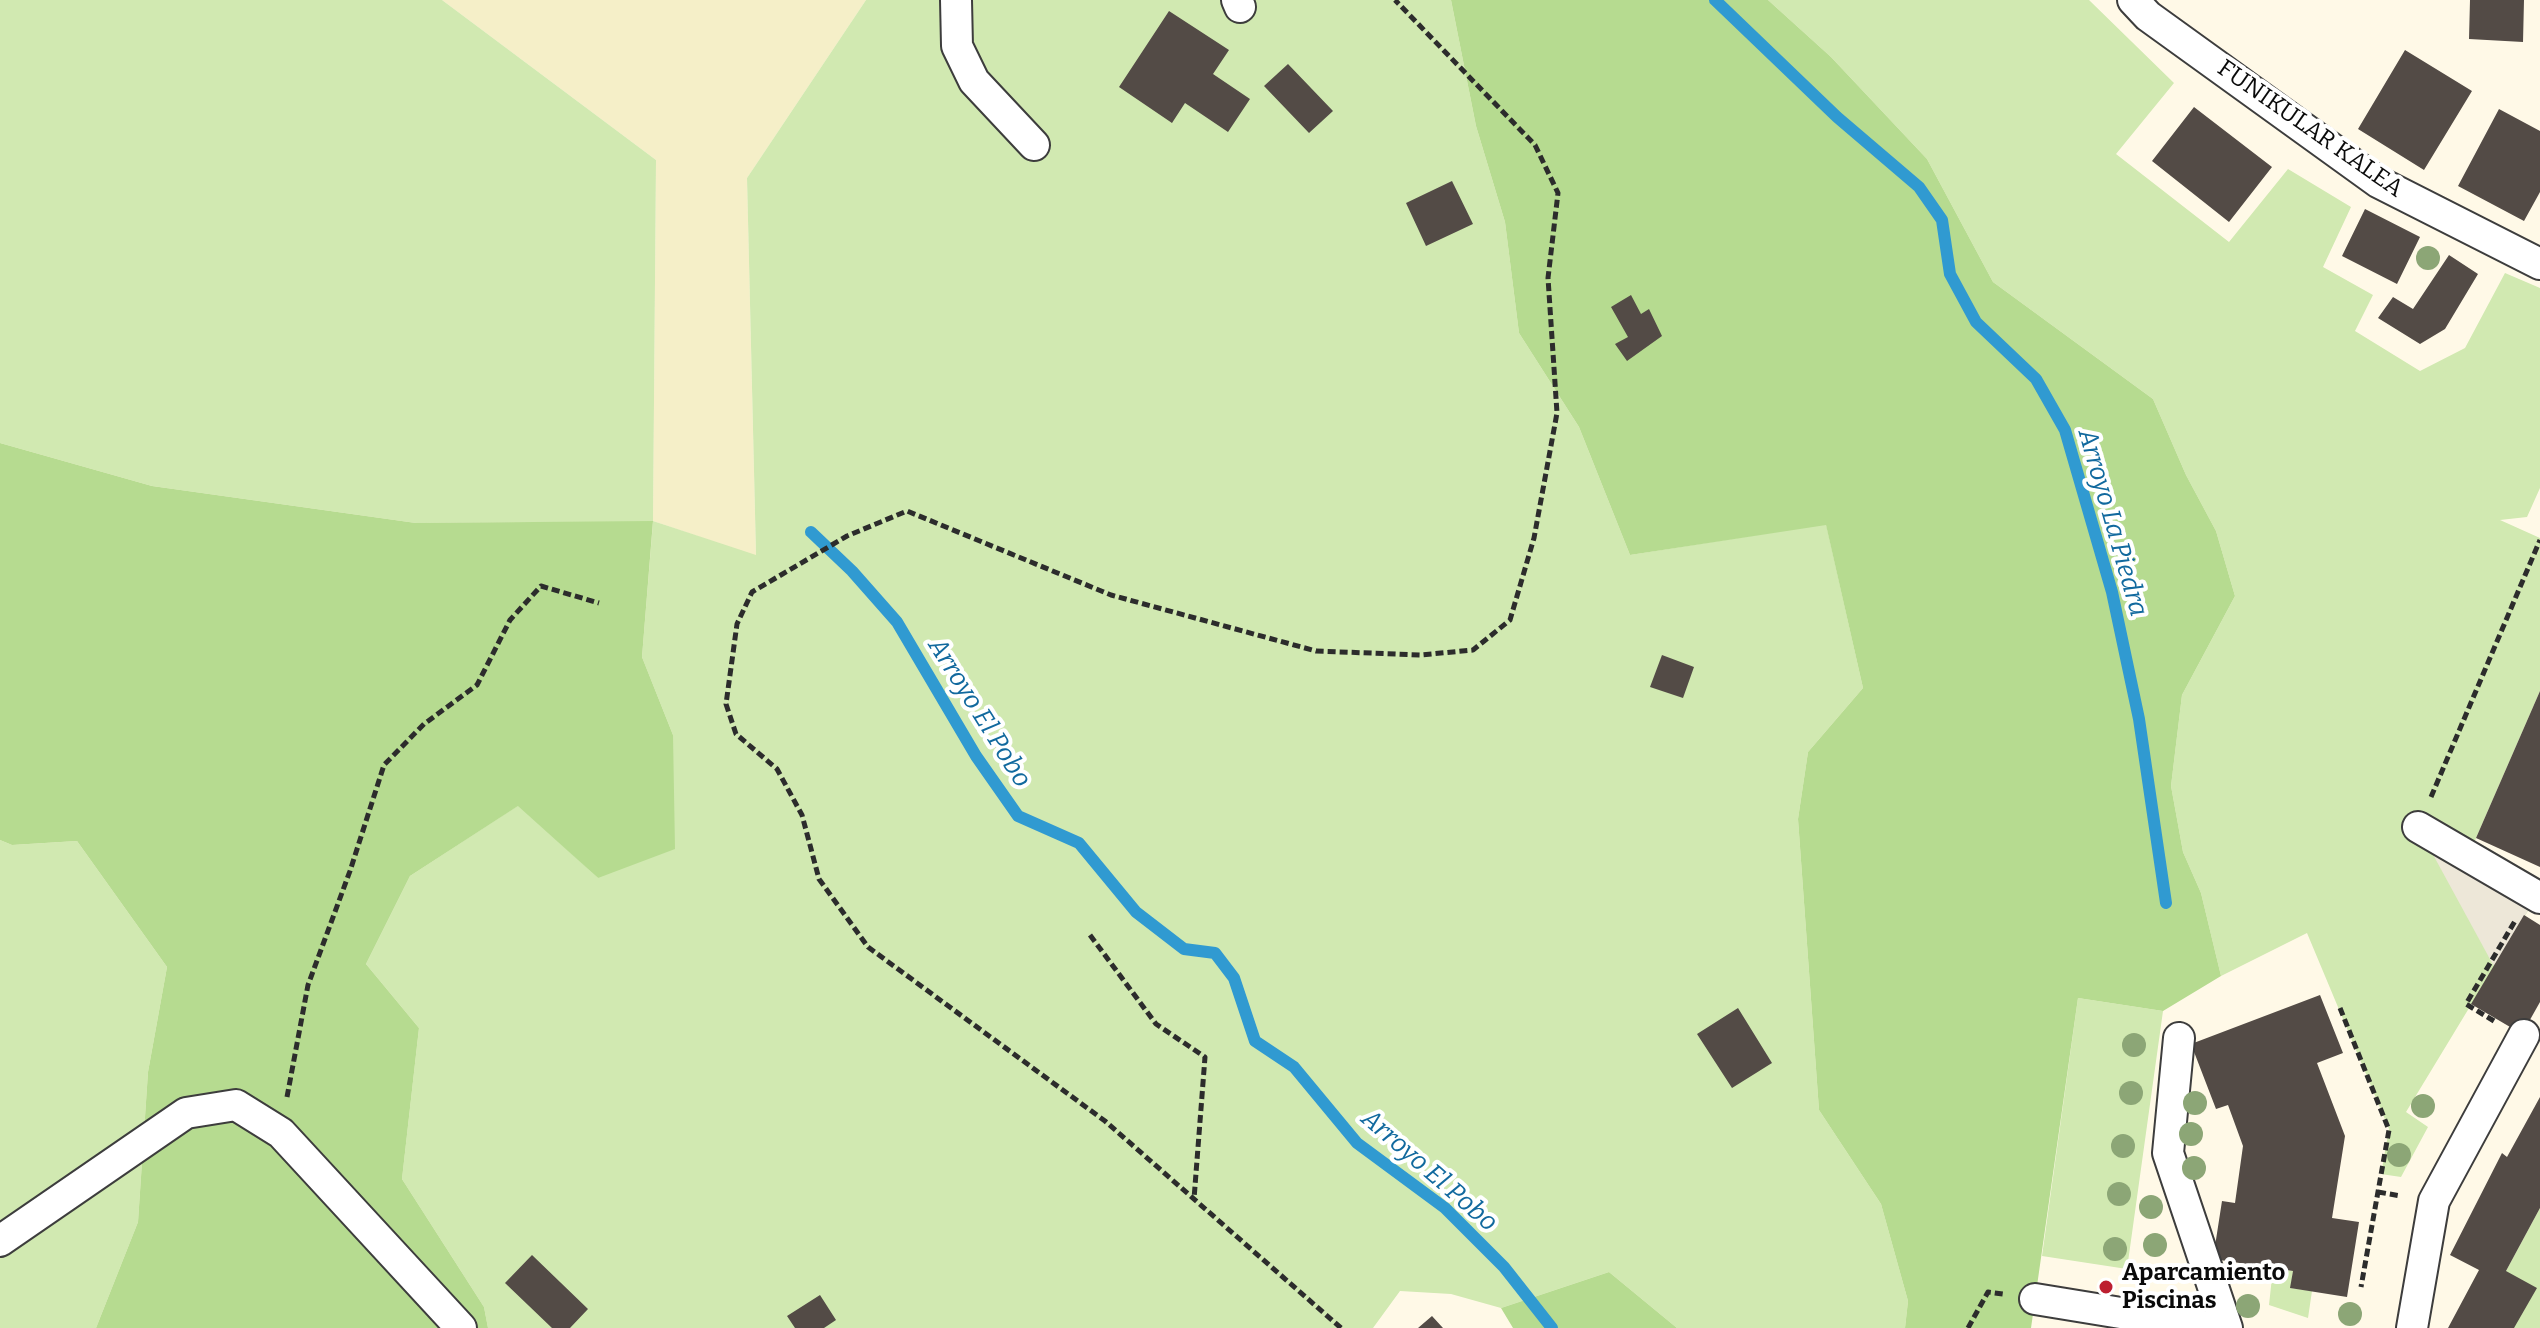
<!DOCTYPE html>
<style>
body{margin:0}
canvas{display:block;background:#fff9e7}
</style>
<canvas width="2540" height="1328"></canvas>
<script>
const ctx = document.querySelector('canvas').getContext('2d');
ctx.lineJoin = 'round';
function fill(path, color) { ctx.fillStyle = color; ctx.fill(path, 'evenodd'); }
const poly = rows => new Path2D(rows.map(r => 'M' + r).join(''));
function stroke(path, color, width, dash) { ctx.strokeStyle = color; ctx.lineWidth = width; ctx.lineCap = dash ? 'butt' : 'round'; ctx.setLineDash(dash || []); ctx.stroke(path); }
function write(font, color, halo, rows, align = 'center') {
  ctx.font = font + ' Bitter,serif'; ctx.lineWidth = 8; ctx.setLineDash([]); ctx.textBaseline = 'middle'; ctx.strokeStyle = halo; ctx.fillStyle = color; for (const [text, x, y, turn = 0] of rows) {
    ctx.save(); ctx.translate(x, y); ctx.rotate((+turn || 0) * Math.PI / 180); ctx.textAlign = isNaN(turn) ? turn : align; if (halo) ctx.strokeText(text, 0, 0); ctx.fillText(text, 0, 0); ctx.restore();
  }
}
fill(poly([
 [442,0,866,0,747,178,756,556,653,521,656,160]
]), '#f5efc8');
fill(poly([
 [0,0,442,0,656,160,653,521,756,555,747,178,866,0,1451,0,1476,126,1505,222,1519,333,1579,427,1630,555,1826,524,1863,688,1808,752,1798,819,1819,1110,1881,1204,1908,1301,1905,1328,1677,1328,1609,1272,1501,1308,1451,1294,1400,1291,1373,1328,488,1328,484,1307,402,1179,419,1028,366,964,410,876,519,805,598,878,673,735,642,657,653,522,416,523,152,486,0,443],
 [1768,0,2089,0,2174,83,2116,154,2229,242,2288,169,2351,207,2323,267,2373,295,2355,331,2420,371,2465,348,2505,273,2540,288,2540,488,2527,517,2500,520,2540,538,2540,691,2476,838,2470,858,2537,896,2406,1112,2428,1127,2401,1177,2381,1174,2389,1129,2307,933,2221,976,2201,893,2183,852,2171,786,2182,695,2235,596,2216,531,2186,475,2153,399,1993,282,1927,159,1831,57],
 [0,840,12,845,77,841,167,967,148,1072,138,1222,96,1328,0,1328],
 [2078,998,2163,1011,2127,1269,2042,1256],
 [2540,1208,2540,1328,2514,1328,2506,1271],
 [2273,1268,2293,1271,2291,1288,2312,1291,2308,1318,2269,1305]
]), '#d1e9b1');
fill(poly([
 [1451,0,1768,0,1831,57,1927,159,1993,282,2153,399,2186,475,2216,531,2235,596,2182,695,2171,786,2183,852,2201,893,2221,976,2163,1011,2078,998,2031,1328,1905,1328,1908,1301,1881,1204,1819,1110,1798,819,1808,752,1863,688,1826,525,1630,555,1579,427,1519,333,1505,222,1476,126],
 [0,443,152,486,416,523,653,521,642,657,673,735,675,849,598,878,518,806,410,876,366,964,419,1028,402,1179,484,1307,488,1328,96,1328,138,1222,148,1072,167,967,77,841,12,845,0,840],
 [1609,1272,1677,1328,1513,1328,1501,1308]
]), '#b6db90');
fill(poly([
 [2418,827,2537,896,2494,966,2491,961]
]), '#ede7d8');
stroke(poly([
 [1715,0,1837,117,1919,187,1942,220,1950,274,1976,322,2036,379,2065,430,2112,592,2139,719,2166,903],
 [811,532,852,571,897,622,976,756,1018,816,1079,843,1136,912,1184,949,1215,953,1234,978,1255,1041,1294,1067,1357,1143,1445,1208,1504,1267,1552,1328]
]), '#309ad1', 12);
fill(poly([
 [2470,0,2524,0,2523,42,2469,39],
 [1169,11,1229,50,1213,74,1250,99,1228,132,1185,103,1172,123,1119,87],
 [2405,50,2472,91,2424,170,2358,129],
 [1288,64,1333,111,1309,133,1264,86],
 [2194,107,2272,167,2229,222,2152,161],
 [2499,109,2540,131,2540,192,2524,221,2458,186],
 [1452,181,1473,224,1426,246,1406,203],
 [2365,209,2420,237,2397,284,2342,256],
 [2449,255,2478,274,2445,329,2420,344,2378,318,2393,297,2413,309],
 [1631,295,1641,314,1649,309,1662,336,1627,361,1615,344,1628,337,1611,307],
 [1662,655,1694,667,1683,698,1650,687],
 [2540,691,2540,867,2476,838],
 [2524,915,2540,925,2540,1002,2522,1034,2471,1004],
 [2320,995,2343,1053,2317,1063,2345,1136,2332,1218,2359,1222,2347,1297,2290,1288,2293,1271,2213,1259,2222,1201,2235,1203,2243,1146,2228,1105,2216,1109,2191,1044],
 [1738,1008,1772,1063,1732,1088,1697,1034],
 [2540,1097,2540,1208,2506,1271,2537,1288,2514,1328,2448,1328,2479,1270,2450,1255,2502,1153,2507,1157],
 [532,1255,588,1309,570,1328,552,1328,505,1283],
 [820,1295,836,1320,824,1328,795,1328,787,1316],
 [1432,1316,1443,1328,1418,1328]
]), '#534b46');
const street = poly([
 [956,0,957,46,974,81,1034,145],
 [1237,0,1240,7],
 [2133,0,2148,16,2378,182,2540,264],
 [2418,827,2540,898],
 [2179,1038,2168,1153,2227,1328],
 [0,1241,186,1113,236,1105,281,1133,461,1328],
 [2035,1299,2213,1328],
 [2412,1328,2434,1201,2524,1035]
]);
stroke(street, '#3d3d3d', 34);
stroke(poly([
 [2431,797,2540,540],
 [1090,935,1156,1024,1205,1057,1194,1199],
 [2340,1008,2389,1130,2361,1287],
 [2494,1021,2466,1004,2515,921],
 [287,1097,308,985,350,871,384,765,424,724,477,685,510,620,541,586,599,603],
 [2378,1192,2401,1196],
 [1341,1328,1105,1121,868,947,819,879,802,815,777,769,736,734,726,704,737,624,752,592,847,536,907,511,1111,595,1316,651,1421,655,1473,650,1510,620,1534,538,1557,413,1548,278,1558,193,1535,145,1395,0],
 [1968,1328,1988,1292,2003,1294]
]), '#2c2c2c', 5, [8, 4]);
stroke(street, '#fff', 30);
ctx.fillStyle = '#8ca676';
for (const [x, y] of [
 [2428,258],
 [2134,1045],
 [2131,1093],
 [2195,1103],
 [2423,1106],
 [2191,1134],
 [2123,1146],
 [2399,1155],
 [2194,1168],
 [2119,1194],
 [2151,1207],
 [2155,1245],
 [2115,1249],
 [2248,1306],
 [2350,1314]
]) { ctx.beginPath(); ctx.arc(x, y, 12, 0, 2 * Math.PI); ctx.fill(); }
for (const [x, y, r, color] of [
 [2106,1287,8,"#bd1f30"]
]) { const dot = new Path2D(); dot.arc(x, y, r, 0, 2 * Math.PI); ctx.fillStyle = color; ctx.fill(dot); stroke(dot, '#fff', 3); }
write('24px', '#0a0a0a', '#fff', [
 ["FUNIKULAR KALEA",2310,129,35]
]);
write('bold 24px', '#0a0a0a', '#fff', [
 ["Aparcamiento",2122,1273],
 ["Piscinas",2122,1301]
], 'left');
write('italic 26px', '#11699e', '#fff', [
 ["Arroyo La Piedra",2112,523,74],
 ["Arroyo El Pobo",979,713,58],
 ["Arroyo El Pobo",1429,1171,41]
]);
</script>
